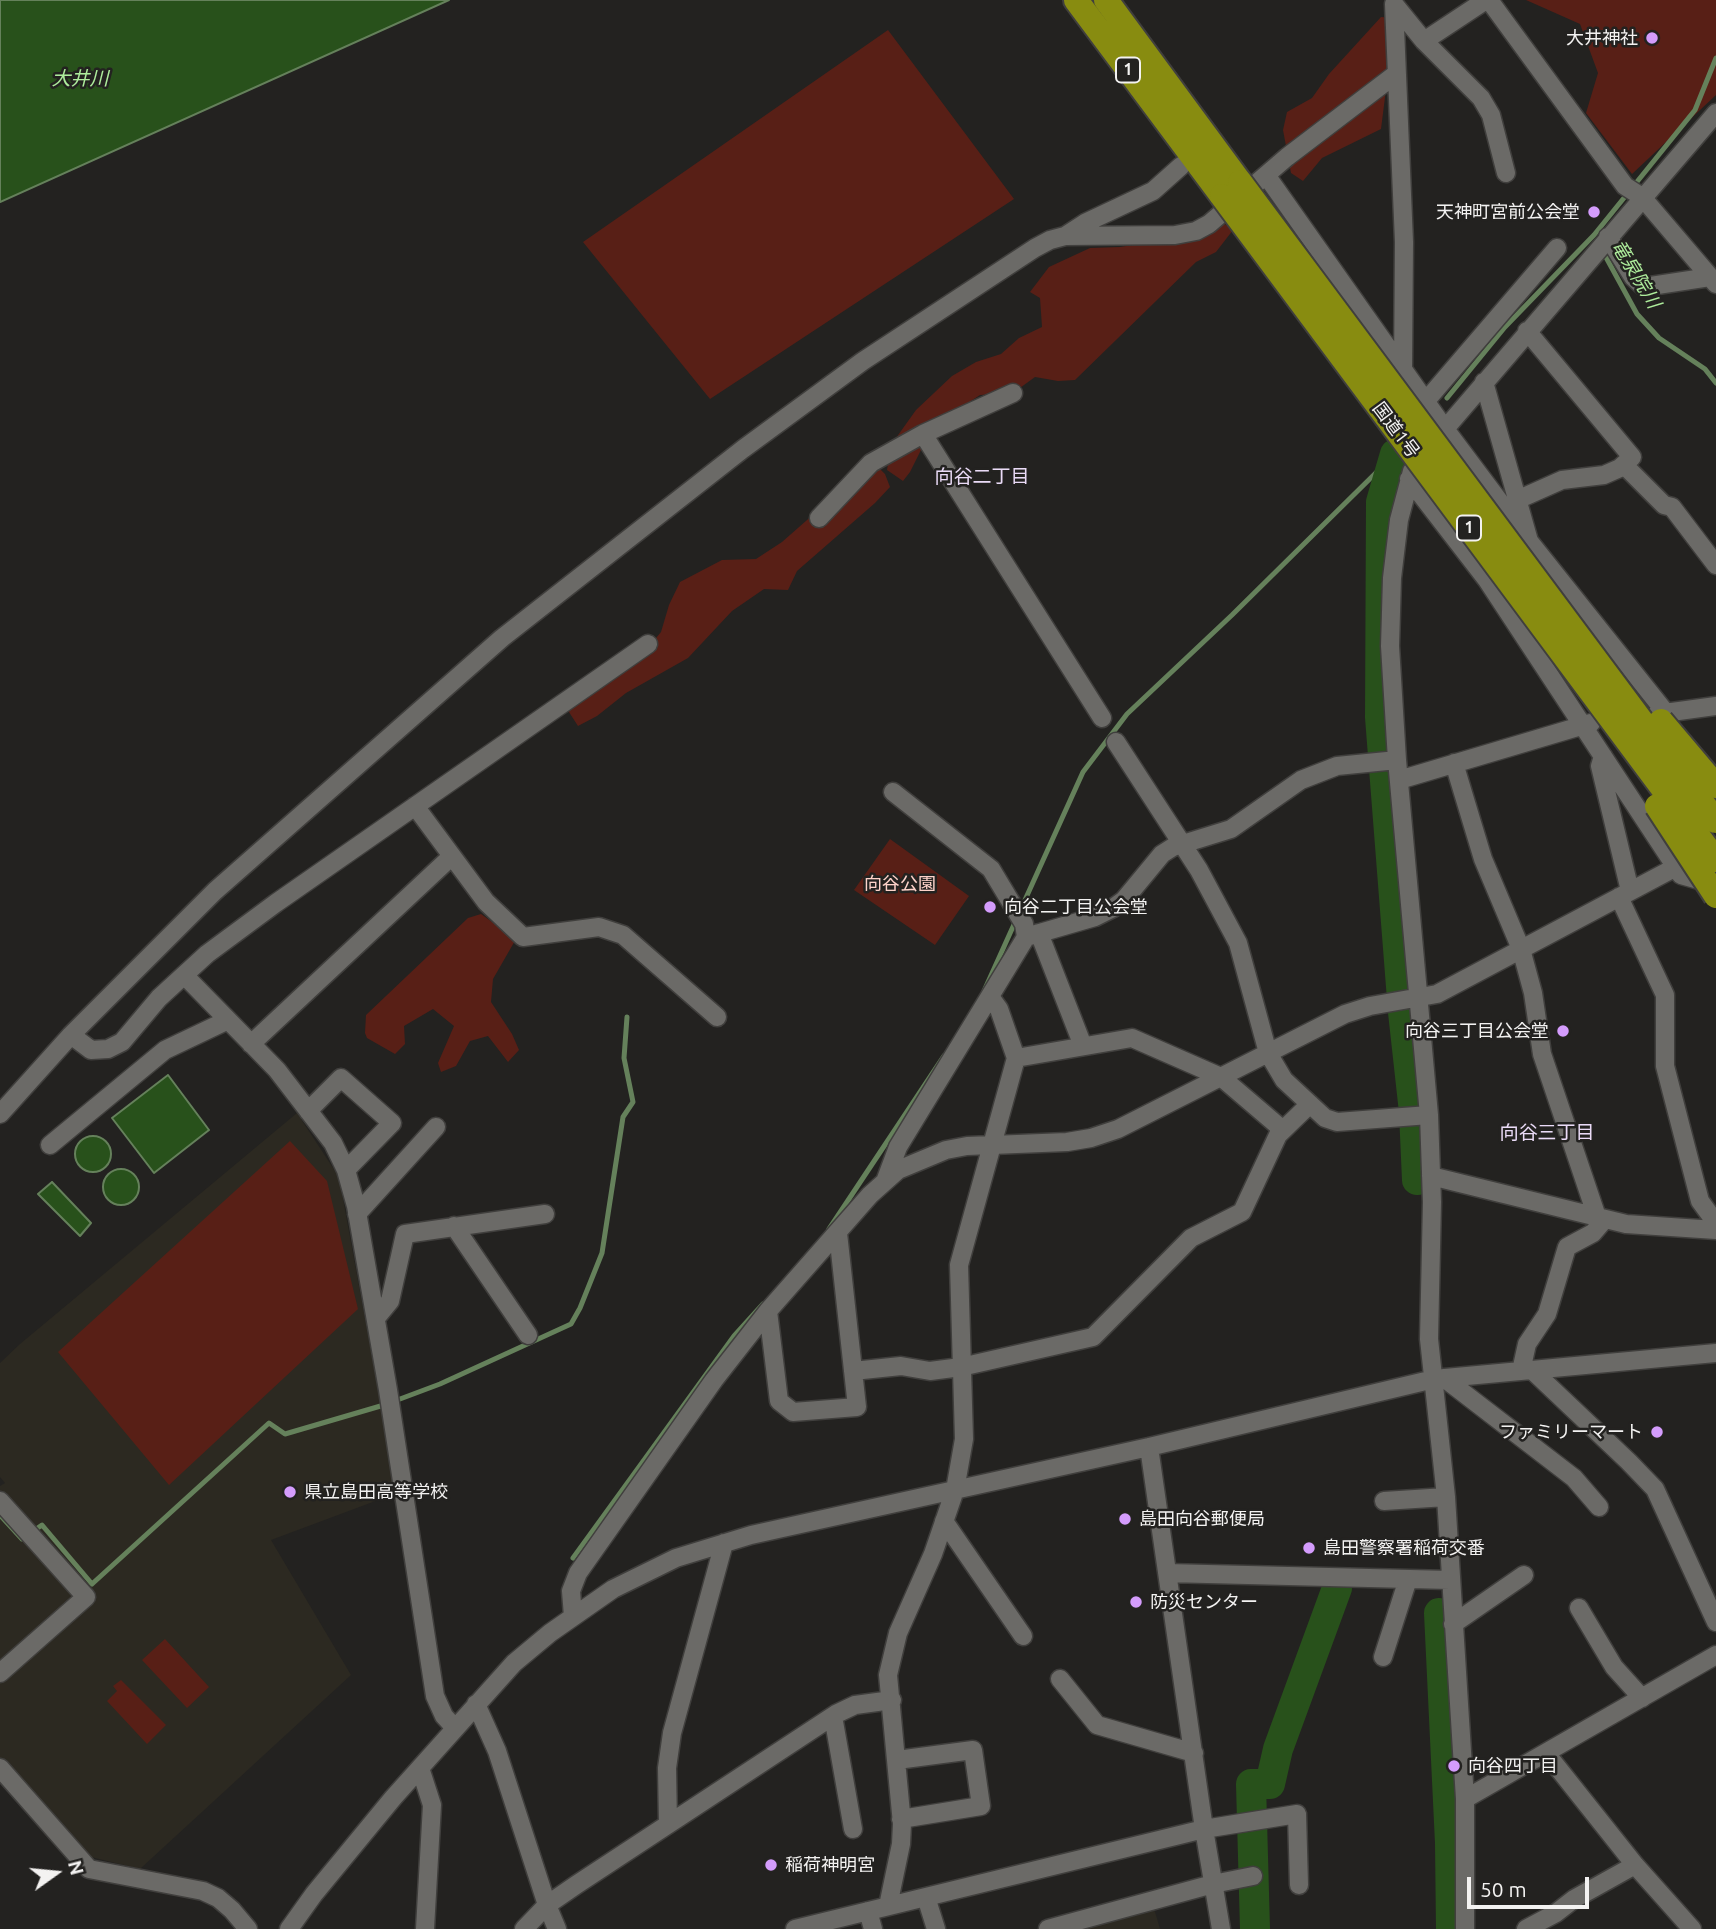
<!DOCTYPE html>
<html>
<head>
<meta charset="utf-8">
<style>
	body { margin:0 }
	#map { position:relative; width:1716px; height:1929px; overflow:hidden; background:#232220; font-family:Ubuntu,sans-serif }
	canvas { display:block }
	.north { position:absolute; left:21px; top:1838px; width:70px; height:70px; -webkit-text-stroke:5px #232220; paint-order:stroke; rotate:75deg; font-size:19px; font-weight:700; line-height:28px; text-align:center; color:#f3f2f1 }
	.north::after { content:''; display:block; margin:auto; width:24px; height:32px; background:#f3f2f1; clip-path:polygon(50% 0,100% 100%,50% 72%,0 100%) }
	.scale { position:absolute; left:1467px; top:1877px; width:122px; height:32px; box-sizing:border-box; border:4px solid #f3f2f1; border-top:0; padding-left:9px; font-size:21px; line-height:24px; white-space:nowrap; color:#f3f2f1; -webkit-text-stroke:5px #232220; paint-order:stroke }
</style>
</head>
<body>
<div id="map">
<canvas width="1716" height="1929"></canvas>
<div class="north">N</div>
<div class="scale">50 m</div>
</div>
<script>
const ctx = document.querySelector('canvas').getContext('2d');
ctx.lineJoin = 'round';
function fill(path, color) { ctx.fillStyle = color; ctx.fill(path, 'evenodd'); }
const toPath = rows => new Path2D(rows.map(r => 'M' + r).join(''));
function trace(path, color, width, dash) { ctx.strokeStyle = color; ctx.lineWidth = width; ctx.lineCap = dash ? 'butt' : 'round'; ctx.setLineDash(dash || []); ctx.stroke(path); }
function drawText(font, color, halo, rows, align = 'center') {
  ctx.font = font + ' Ubuntu,"Noto Sans JP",sans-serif'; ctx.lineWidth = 5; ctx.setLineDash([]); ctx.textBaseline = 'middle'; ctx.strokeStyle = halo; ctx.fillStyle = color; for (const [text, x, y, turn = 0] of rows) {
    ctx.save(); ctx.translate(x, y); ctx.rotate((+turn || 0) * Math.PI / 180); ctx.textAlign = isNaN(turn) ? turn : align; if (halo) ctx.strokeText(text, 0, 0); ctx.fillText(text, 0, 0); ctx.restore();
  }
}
fill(toPath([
	[297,1113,339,1177,397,1493,271,1540,351,1675,140,1869,91,1857,0,1759,0,1486,5,1483,0,1477,0,1363,20,1344],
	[1153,1905,1160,1929,1062,1929]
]), '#2c2921');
fill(toPath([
	[1526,0,1716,0,1716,95,1632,174,1586,113,1598,73,1580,24],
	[1381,17,1395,18,1381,129,1322,158,1303,181,1291,173,1283,130,1287,112,1312,98,1329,74],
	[888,30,1014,199,710,399,583,242],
	[1219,220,1233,230,1216,252,1196,262,1075,380,1058,381,1035,377,1013,393,980,395,933,426,910,472,903,481,887,470,891,445,916,410,952,376,976,362,1001,354,1019,338,1042,327,1040,298,1030,292,1049,267,1090,248,1120,247,1195,235],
	[873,462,885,474,890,487,875,503,797,571,788,590,764,589,732,611,688,658,626,693,597,716,578,726,567,709,647,649,661,632,669,605,680,582,722,560,756,559,782,542],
	[890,839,969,896,935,945,854,890],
	[481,914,516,939,493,979,491,1002,512,1034,519,1050,508,1062,488,1036,470,1041,456,1066,441,1072,438,1063,454,1026,433,1009,404,1026,405,1044,395,1054,367,1038,365,1033,366,1015,468,918],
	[290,1141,327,1181,358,1309,169,1485,58,1352],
	[165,1639,209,1687,187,1708,142,1660],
	[121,1680,166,1725,147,1744,107,1701,117,1691,113,1686]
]), '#581f16');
const water = toPath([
	[0,0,449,0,0,202,0,0],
	[168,1075,209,1130,154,1173,112,1118,168,1075],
	'75 1154a18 18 0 1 1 36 0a18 18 0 1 1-36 0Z',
	'103 1187a18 18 0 1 1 36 0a18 18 0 1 1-36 0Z',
	[52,1182,91,1223,80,1236,38,1194,52,1182]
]);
fill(water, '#28511b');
trace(water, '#65815b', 2);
trace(toPath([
	[1602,250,1637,314,1659,338,1705,369,1716,383],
	[1447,398,1505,327,1594,235,1695,110,1716,58],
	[1020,911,1083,772,1127,714,1232,615,1395,454],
	[984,991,1016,920],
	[829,1229,944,1056],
	[0,1515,22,1539,42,1525,92,1584,269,1423,285,1434,384,1405,440,1384,571,1324,580,1308,602,1253,623,1117,633,1102,624,1058,627,1017],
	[573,1558,734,1336,763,1304]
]), '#65815b', 5);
trace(toPath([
	[1395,454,1381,502,1380,717,1403,1012,1414,1112,1417,1180],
	[1439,1613,1450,1843,1451,1929],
	[1255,1929,1251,1784,1270,1784,1278,1749,1337,1588]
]), '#28511b', 30);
const minor = toPath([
	[1489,0,1625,186,1642,197,1716,284],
	[1424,41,1486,0],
	[1266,175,1445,429,1529,541],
	[1065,236,1085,223,1153,191,1181,166],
	[1608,237,1633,277,1644,287,1710,277],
	[1403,370,1404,242,1394,4,1424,41,1481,98,1491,115,1506,173],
	[1484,382,1529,541,1666,713],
	[1425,402,1557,248],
	[923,434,1102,718],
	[1624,465,1664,505,1672,507,1716,565],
	[1409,479,1487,580,1681,875,1713,884],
	[1517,500,1562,480,1604,475,1620,468,1632,457,1527,331],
	[819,518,871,463,923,434,1013,393],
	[1657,714,1716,706],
	[1116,742,1199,870,1238,943,1268,1053,1284,1080,1325,1118,1337,1122,1429,1115],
	[1603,756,1600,766,1630,891],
	[1454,763,1483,859,1521,949,1533,993,1542,1054,1597,1217],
	[1399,780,1591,723],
	[893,792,991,869,1024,924,1026,937],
	[415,806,486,902,523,937,599,927,623,935,717,1017],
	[1619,897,1665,995,1665,1066,1700,1201,1716,1223],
	[1039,933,1083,1046],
	[184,975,277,1070,333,1143,346,1170,356,1206,388,1390,435,1696,444,1716,455,1728],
	[71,1035,91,1050,108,1049,122,1042,159,998,207,954,276,903,648,644],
	[251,1044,452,856],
	[1016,1058,1132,1038,1221,1077,1283,1130],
	[308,1111,341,1078,392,1123,346,1170],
	[0,1114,71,1035,215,891,502,638,743,449,863,361,1035,248,1050,240,1065,236,1175,235,1196,231,1209,224,1287,157,1396,74],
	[50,1145,165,1050,228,1020],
	[1431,1176,1626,1224,1716,1230],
	[886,1179,898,1147,1026,937,1095,917,1113,908,1124,900,1162,854,1173,847,1231,829,1301,780,1337,766,1397,760],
	[357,1214,436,1127],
	[454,1226,528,1335],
	[768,1311,779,1401,793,1412,857,1407,838,1233],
	[376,1318,390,1301,405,1234,545,1214],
	[1532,1370,1629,1462,1655,1489,1716,1622],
	[853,1371,901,1366,930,1371,961,1367,1093,1337,1191,1238,1242,1212,1278,1135,1310,1104],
	[1521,1371,1527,1344,1547,1314,1567,1247,1593,1233,1605,1219],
	[1444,1378,1574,1478,1599,1507],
	[1149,1447,1204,1829,1221,1929],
	[0,1501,86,1597,0,1673],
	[1384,1501,1446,1497],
	[944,1521,1023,1636],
	[1167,1573,1450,1580],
	[1579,1608,1614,1667,1642,1698],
	[573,1616,571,1591,578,1573,714,1380,768,1311,870,1195,898,1170,946,1150,967,1146,1067,1142,1091,1138,1118,1129,1345,1014,1370,1006,1437,994,1676,867],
	[1453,1624,1524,1575],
	[1383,1657,1408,1579],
	[1060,1679,1097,1725,1194,1753],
	[476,1704,497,1751,547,1905,557,1929],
	[833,1716,853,1829],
	[1546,1753,1635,1865,1692,1929],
	[897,1760,973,1750,981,1806,901,1819],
	[0,1768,89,1869,203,1891,218,1898,232,1910,248,1929],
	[420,1768,432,1805,425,1929],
	[1465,1799,1716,1655],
	[668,1824,667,1768,672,1733,724,1543],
	[926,1897,936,1929],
	[888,1906,901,1844,902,1824,888,1675,898,1633,933,1554,955,1490,964,1439,959,1265,1016,1058,999,1009,991,998],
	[868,1911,873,1929],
	[289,1929,314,1894,393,1798,514,1663,550,1633,613,1589,676,1558,751,1535,1149,1447,1434,1379,1716,1353],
	[524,1929,547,1905,576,1885,836,1714,855,1705,892,1700],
	[795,1929,1204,1829,1297,1814,1299,1885],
	[1048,1929,1213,1884,1253,1876],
	[1465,1929,1465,1799,1446,1497,1429,1339,1432,1202,1429,1115,1397,760,1390,646,1392,578,1399,520,1412,471,1445,429,1716,113],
	[1526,1929,1556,1913,1574,1899,1635,1865]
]);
const highway = toPath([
	[1076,0,1222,196],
	[1106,0,1240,182]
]);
trace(minor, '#403f3d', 21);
trace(highway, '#403f3d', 28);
trace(minor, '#6b6a67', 18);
trace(highway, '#888c10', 24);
const highwayBridge = toPath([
	[1240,182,1716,821],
	[1222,196,1716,860],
	[1661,721,1716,786],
	[1657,806,1716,896]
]);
trace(highwayBridge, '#403f3d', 28, []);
trace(highwayBridge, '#888c10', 24);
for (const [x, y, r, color] of [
	[1652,38,7,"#d49cfc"],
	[1594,212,7,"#d49cfc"],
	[990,907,7,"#d49cfc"],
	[1563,1031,7,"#d49cfc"],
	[1657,1432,7,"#d49cfc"],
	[290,1492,7,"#d49cfc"],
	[1125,1519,7,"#d49cfc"],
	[1309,1548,7,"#d49cfc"],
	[1136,1602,7,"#d49cfc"],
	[1454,1766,7,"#d49cfc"],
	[771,1865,7,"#d49cfc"]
]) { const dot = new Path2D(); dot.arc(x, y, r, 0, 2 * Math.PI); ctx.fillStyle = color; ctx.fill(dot); trace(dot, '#232220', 2.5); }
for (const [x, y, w] of [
	[1128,70,24],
	[1469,528,24]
]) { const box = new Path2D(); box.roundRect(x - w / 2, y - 12.5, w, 25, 5); ctx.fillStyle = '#232220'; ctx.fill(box); trace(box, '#f3f2f1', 2); }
drawText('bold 16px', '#f3f2f1', null, [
	["1",1128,70],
	["1",1469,528]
]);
drawText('18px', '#f3f2f1', '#232220', [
	["大井神社",1638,38,"right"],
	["天神町宮前公会堂",1580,212,"right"],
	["向谷二丁目公会堂",1004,907],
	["向谷三丁目公会堂",1549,1031,"right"],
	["ファミリーマート",1643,1432,"right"],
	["県立島田高等学校",304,1492],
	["島田向谷郵便局",1139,1519],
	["島田警察署稲荷交番",1323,1548],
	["防災センター",1150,1602],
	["向谷四丁目",1468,1766],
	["稲荷神明宮",785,1865]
], 'left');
drawText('18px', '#f3f2f1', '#232220', [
	["国道1号",1396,430,53]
]);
drawText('18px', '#fed3ca', '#232220', [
	["向谷公園",900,884]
]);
drawText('italic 19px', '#aeed9c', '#232220', [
	["大井川",80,79],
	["竜泉院川",1636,274,59]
]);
drawText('19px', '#eadbf7', '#232220', [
	["向谷二丁目",982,477],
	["向谷三丁目",1547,1133]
]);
</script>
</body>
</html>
